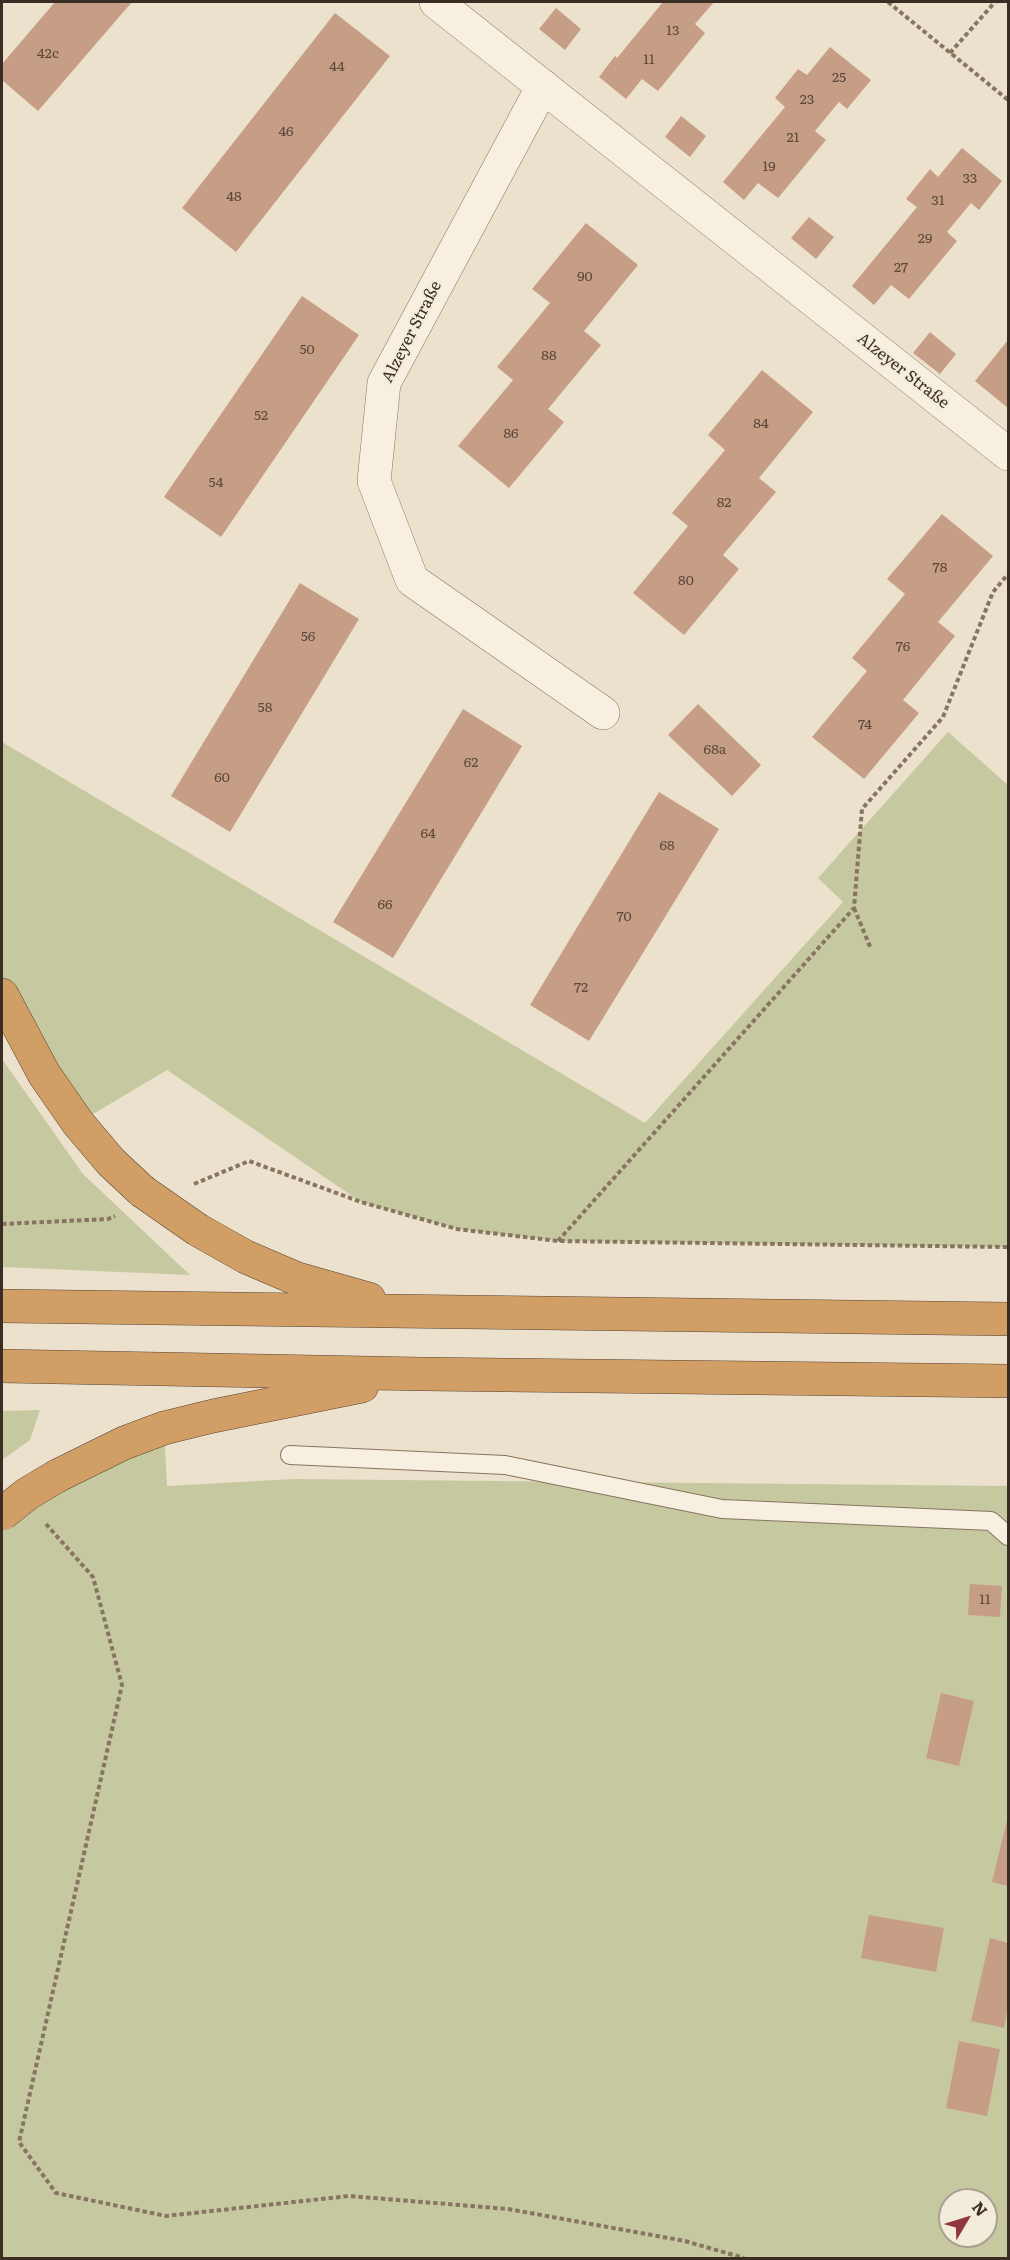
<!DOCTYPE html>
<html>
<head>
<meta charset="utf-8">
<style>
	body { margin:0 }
	#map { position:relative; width:1010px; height:2260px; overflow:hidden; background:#ece1cc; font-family:Literata,serif }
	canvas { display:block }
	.frame { position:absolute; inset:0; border:3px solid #3a2d23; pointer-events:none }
	.north { position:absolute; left:938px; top:2188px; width:60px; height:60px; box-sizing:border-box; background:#f4ecdb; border:2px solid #aaa091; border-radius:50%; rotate:52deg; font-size:16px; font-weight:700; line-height:24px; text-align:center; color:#3a2d23 }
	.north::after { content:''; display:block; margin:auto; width:21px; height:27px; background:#91363a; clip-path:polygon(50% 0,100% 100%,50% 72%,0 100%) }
</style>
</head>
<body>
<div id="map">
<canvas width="1010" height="2260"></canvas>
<div class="frame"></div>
<div class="north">N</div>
</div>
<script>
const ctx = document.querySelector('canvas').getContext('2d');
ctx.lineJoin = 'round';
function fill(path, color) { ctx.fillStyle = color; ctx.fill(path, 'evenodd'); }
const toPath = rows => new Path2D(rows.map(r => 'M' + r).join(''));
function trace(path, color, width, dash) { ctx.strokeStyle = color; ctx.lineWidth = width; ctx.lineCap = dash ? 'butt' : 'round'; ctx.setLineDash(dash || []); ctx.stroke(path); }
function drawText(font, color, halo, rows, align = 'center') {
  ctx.font = font + ' Literata,serif'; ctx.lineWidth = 5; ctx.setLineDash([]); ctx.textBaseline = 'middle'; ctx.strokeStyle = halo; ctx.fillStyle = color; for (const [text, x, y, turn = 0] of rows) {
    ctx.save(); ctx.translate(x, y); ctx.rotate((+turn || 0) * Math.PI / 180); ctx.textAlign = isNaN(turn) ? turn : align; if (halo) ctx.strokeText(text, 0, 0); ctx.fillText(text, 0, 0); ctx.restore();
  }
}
fill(toPath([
	[948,732,1008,785,1008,1247,558,1241,457,1229,361,1202,167,1070,78,1123,2,995,2,742,645,1123,843,902,818,878],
	[2,1059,83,1174,190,1275,2,1267],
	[40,1410,30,1440,2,1460,2,1411],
	[164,1428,167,1486,293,1479,1008,1486,1008,2258,2,2258,2,1514],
	[950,2200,986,2200,986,2236,950,2236]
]), '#c6c9a0');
fill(toPath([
	[55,2,132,2,38,111,2,80,2,64],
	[663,2,714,2,695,24,705,33,658,91,642,79,626,99,599,77,615,56,617,58],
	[556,8,581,29,565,50,539,29],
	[335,13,390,56,236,252,182,208],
	[830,47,871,80,847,109,839,102,815,131,826,140,778,198,758,183,744,200,723,182,785,107,775,98,798,69,807,75],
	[681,116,706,136,690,157,665,137],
	[962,148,1002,181,979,210,971,203,947,232,957,241,909,299,891,285,874,305,852,286,917,207,906,199,930,169,938,177],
	[809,217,834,237,816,259,791,238],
	[586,223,638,265,584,331,601,345,548,409,564,422,509,488,458,446,513,380,497,367,550,303,532,289],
	[302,296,359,335,221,537,164,497],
	[930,332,956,354,940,374,913,353],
	[1008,340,1008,408,975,381],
	[762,370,813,412,759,478,776,492,723,555,739,569,684,635,633,593,688,526,672,513,725,450,708,435],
	[942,514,993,556,938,622,955,636,903,700,919,713,864,779,812,737,867,671,852,658,905,594,887,579],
	[300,583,359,619,230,832,171,796],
	[698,704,761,765,732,796,668,735],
	[463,709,522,746,393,958,333,922],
	[659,792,719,829,589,1041,530,1005],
	[970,1584,1002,1586,1000,1617,968,1615],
	[941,1693,974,1701,959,1766,926,1758],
	[1008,1816,1008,1886,992,1882],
	[869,1915,944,1928,936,1972,861,1958],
	[990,1938,1008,1943,1008,2006,1004,2028,971,2021],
	[959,2041,1000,2049,987,2116,946,2108]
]), '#c69e85');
const lane = toPath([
	[290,1455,505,1465,722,1509,991,1521,1008,1536]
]);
const street = toPath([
	[436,2,1008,454],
	[543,86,384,383,374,481,412,580,603,713]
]);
const highway = toPath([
	[2,995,44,1074,78,1123,111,1162,142,1191],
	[198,1230,246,1257,295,1278,369,1299],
	[2,1306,1008,1319],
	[2,1366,423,1374,1008,1381],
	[57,1476,124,1443,164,1428,213,1416,362,1386]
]);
trace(lane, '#877461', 20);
trace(street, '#877461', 34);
trace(highway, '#564334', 34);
trace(toPath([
	[888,2,1008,100],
	[950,53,995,2],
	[854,908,871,949],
	[194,1184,249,1161,361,1202,457,1229,558,1241,1008,1247],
	[2,1224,108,1219,115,1216],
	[558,1241,854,908,862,809,943,717,993,592,1008,574],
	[46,1524,93,1577,122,1685,19,2142,56,2193,166,2216,349,2196,508,2209,685,2241,744,2258]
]), '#877461', 4, [4.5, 3]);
trace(lane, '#f7efdf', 18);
trace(street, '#f7efdf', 33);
trace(highway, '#d19e66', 33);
const highwayBridge = toPath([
	[142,1191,198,1230],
	[2,1514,27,1494,57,1476]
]);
trace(highwayBridge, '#564334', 34, []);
trace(highwayBridge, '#d19e66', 33);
drawText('14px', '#5d493c', null, [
	["13",673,31],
	["42c",48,54],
	["11",649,60],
	["44",337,67],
	["25",839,78],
	["23",807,100],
	["46",286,132],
	["21",793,138],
	["19",769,167],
	["33",970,179],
	["48",234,197],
	["31",938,201],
	["29",925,239],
	["27",901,268],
	["90",585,277],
	["50",307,350],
	["88",549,356],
	["52",261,416],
	["84",761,424],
	["86",511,434],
	["54",216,483],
	["82",724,503],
	["78",940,568],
	["80",686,581],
	["56",308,637],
	["76",903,647],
	["58",265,708],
	["74",865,725],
	["68a",715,750],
	["62",471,763],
	["60",222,778],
	["64",428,834],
	["68",667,846],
	["66",385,905],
	["70",624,917],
	["72",581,988],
	["11",985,1600]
]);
drawText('16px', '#3a2d23', '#f4ecdb', [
	["Alzeyer Straße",412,332,-63],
	["Alzeyer Straße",903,371,38]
]);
</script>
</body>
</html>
